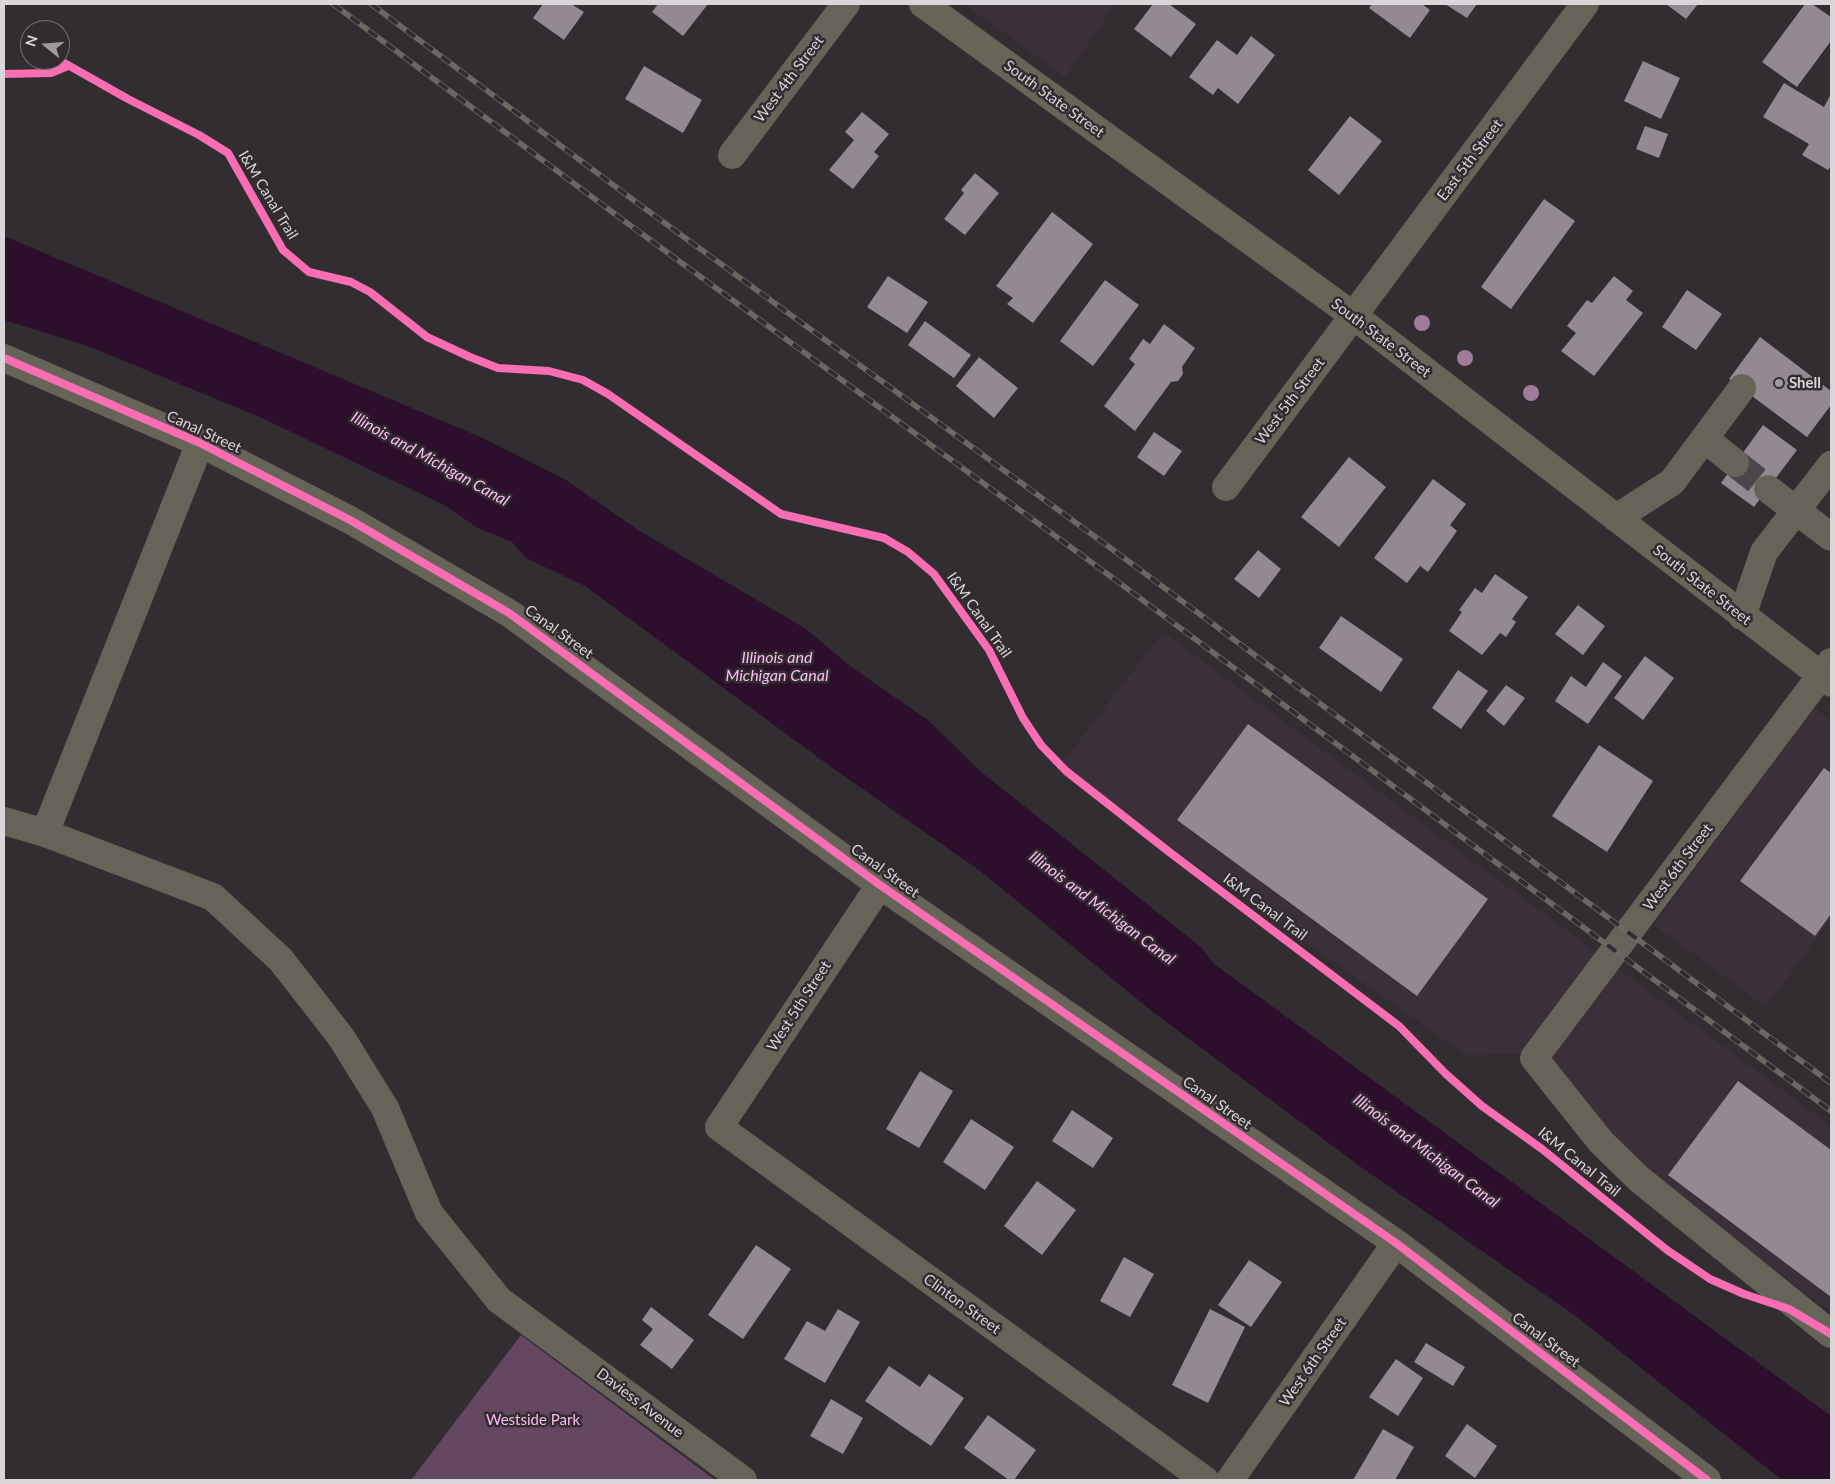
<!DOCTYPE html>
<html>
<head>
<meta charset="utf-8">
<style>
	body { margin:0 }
	#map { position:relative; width:1835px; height:1484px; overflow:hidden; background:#312d30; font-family:Lato,sans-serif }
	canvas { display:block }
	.frame { position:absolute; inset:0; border:5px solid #d9d5d8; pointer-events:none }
	.north { position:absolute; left:20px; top:20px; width:50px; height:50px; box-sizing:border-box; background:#322c31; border:1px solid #757074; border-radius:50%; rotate:287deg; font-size:14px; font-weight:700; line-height:20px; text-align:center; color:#d9d5d8 }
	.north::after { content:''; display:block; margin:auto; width:18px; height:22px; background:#9e9a9d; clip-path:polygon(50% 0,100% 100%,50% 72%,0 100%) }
</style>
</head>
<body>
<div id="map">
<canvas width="1835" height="1484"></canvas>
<div class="frame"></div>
<div class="north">N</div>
</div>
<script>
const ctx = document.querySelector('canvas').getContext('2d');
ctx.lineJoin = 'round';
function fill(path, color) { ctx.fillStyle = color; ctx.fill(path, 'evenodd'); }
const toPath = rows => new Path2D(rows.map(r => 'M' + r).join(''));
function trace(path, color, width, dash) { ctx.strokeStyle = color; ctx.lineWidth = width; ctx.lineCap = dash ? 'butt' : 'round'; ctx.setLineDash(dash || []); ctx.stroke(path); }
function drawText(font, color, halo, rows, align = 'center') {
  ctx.font = font + ' Lato,sans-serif'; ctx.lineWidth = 5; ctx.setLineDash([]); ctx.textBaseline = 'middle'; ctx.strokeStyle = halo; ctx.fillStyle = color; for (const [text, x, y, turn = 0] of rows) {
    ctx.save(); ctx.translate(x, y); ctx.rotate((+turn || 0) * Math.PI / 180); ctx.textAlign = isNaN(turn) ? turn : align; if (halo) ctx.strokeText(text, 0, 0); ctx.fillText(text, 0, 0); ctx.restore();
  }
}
fill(toPath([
	[964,4,1116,4,1065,77],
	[1163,632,1831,1126,1831,1312,1649,1176,1570,1092,1550,1053,1466,1055,1058,768],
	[1814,708,1831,721,1831,918,1766,1007,1654,925]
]), '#3b303a');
fill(toPath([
	[521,1335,715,1480,411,1480]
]), '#644760');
fill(toPath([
	[4,236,485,439,566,480,638,530,806,629,850,666,929,721,980,771,1202,948,1213,963,1831,1416,1831,1480,1782,1480,1577,1317,1361,1167,1153,1012,979,870,834,769,585,586,526,558,512,542,478,528,444,505,262,418,88,346,4,320]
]), '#2c0f2b');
fill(toPath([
	[543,4,571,4,584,12,564,40,533,18],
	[658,4,708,4,683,36,652,12],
	[1153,4,1169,4,1196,24,1171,57,1134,29],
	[1372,4,1422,4,1430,10,1410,38,1369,8],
	[1445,4,1477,4,1467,18],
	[1666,4,1698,4,1686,19],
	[1805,4,1812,4,1831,17,1831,41,1797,87,1762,62],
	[1251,36,1275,55,1238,104,1218,88,1213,95,1189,77,1217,40,1237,55],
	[1643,61,1680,78,1661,119,1624,101],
	[644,66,702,100,683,133,625,99],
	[1784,83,1824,107,1831,94,1831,166,1828,170,1802,155,1809,144,1763,117],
	[862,112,889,134,874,152,879,156,853,189,829,170,854,140,845,132],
	[1350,116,1382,141,1339,195,1308,170],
	[1645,126,1668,134,1659,158,1636,149],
	[975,173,999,193,965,235,944,219,964,193,961,190],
	[1544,199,1575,221,1511,309,1481,287],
	[1052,212,1093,244,1033,323,1007,304,1013,298,996,286],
	[888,276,928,302,907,333,867,307],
	[1614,276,1633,291,1626,300,1643,313,1594,376,1561,351,1576,333,1567,326,1587,300,1592,303],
	[1105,280,1139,305,1093,366,1060,341],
	[1687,290,1722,314,1696,350,1662,327],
	[925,321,971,355,954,378,908,345],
	[1164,324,1195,348,1182,367,1183,374,1178,381,1171,382,1135,431,1104,406,1135,364,1129,359,1143,339,1150,344],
	[1760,337,1831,391,1831,405,1807,437,1729,379],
	[979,357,1018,388,994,418,956,386],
	[1763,425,1797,450,1754,507,1721,483],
	[1154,432,1182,451,1164,476,1137,457],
	[1349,457,1386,487,1339,547,1301,517],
	[1433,479,1466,504,1450,525,1457,531,1428,572,1420,566,1407,583,1374,558],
	[1258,550,1281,569,1259,598,1234,579],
	[1495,574,1528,597,1512,619,1516,622,1506,637,1500,633,1482,655,1449,631,1462,612,1459,610,1475,588,1482,593],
	[1578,605,1605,626,1583,655,1555,634],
	[1341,616,1403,659,1381,692,1319,648],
	[1645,656,1674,678,1643,720,1614,698],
	[1603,662,1622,676,1588,724,1555,701,1571,676,1586,687],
	[1458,670,1488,691,1461,729,1432,708],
	[1506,685,1525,698,1504,726,1486,711],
	[1248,724,1488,899,1417,996,1177,820],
	[1599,745,1653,781,1607,852,1552,816],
	[1824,768,1831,773,1831,914,1815,936,1740,881],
	[920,1071,953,1091,919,1148,886,1129],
	[1738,1081,1831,1150,1831,1297,1668,1175],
	[1072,1110,1113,1138,1093,1168,1052,1141],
	[971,1119,1014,1147,985,1190,943,1162],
	[1037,1181,1076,1210,1042,1255,1004,1226],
	[756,1245,791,1269,743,1339,708,1315],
	[1124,1257,1154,1274,1130,1317,1100,1301],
	[1249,1260,1282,1282,1251,1327,1218,1305],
	[651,1307,694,1340,672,1369,640,1345,653,1329,642,1320],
	[838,1309,860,1322,825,1383,784,1359,807,1321,825,1331],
	[1210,1309,1245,1327,1208,1403,1172,1385],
	[1426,1343,1465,1367,1453,1386,1414,1362],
	[1396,1359,1423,1378,1398,1416,1369,1397],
	[889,1366,920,1387,929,1374,964,1398,931,1446,865,1401],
	[831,1399,863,1418,843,1454,810,1436],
	[988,1415,1036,1450,1014,1480,1009,1480,964,1448],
	[1467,1424,1497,1446,1475,1478,1445,1456],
	[1383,1429,1414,1447,1395,1480,1353,1480]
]), '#938992');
trace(toPath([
	[1735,463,1768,489]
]), '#4a4649', 28, [28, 14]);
trace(toPath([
	[732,155,846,4],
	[4,358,200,443,350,520,509,613,880,885,1396,1243,1707,1480],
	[1705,439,1735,463],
	[1226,487,1585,4],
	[1768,489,1831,537],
	[1616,518,1672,482,1742,388],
	[1742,616,1764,552,1831,465],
	[1831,662,1534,1058,1601,1142,1639,1179,1831,1334],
	[4,821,45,833,213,897,281,960,341,1037,385,1108,429,1213,499,1300,743,1480],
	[45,833,200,443],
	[880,885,719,1127,1205,1480],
	[1230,1480,1396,1243]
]), '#666458', 28);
trace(toPath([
	[923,4,1354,316,1831,683]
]), '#676458', 28);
const rail = toPath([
	[333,4,627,223,1102,570,1831,1111],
	[371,4,640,205,1116,552,1831,1083]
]);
trace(rail, '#696863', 5.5);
trace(rail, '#322c31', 4, [11]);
trace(toPath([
	[59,60,128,99,199,135,228,153,283,250,309,272,351,282,370,292,427,337,470,357,498,368,549,371,583,380,608,394,781,514,884,538,908,552,934,574,989,650,1023,718,1041,745,1066,771,1168,851,1399,1026,1446,1074,1482,1106,1542,1149,1667,1250,1710,1279,1744,1294,1789,1309,1831,1334],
	[4,74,51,73,68,66],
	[4,358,200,443,350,520,509,613,880,885,1396,1243,1707,1480]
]), '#f96db3', 8);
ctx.fillStyle = '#a07c9b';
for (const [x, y] of [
	[1422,323],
	[1465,358],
	[1531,393]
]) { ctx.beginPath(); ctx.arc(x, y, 8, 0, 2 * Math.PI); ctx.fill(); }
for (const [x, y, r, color] of [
	[1779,383,5,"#9e9a9d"]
]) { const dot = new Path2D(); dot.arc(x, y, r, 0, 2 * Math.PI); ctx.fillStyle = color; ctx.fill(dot); trace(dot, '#322c31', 2); }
drawText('15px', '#d9d5d8', '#322c31', [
	["West 4th Street",789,79,-53],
	["South State Street",1054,99,36],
	["East 5th Street",1470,160,-53],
	["I&M Canal Trail",268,195,59],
	["South State Street",1381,338,37],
	["West 5th Street",1290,401,-53],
	["Canal Street",204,432,25],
	["South State Street",1702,585,38],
	["I&M Canal Trail",979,615,55],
	["Canal Street",559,632,36],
	["West 6th Street",1678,867,-53],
	["Canal Street",885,871,36],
	["I&M Canal Trail",1265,907,37],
	["West 5th Street",799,1006,-57],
	["Canal Street",1217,1103,35],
	["I&M Canal Trail",1579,1162,39],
	["Clinton Street",962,1304,36],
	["Canal Street",1546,1340,37],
	["West 6th Street",1313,1362,-55],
	["Daviess Avenue",640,1403,37]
]);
drawText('bold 15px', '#d9d5d8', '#322c31', [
	["Shell",1789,383]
], 'left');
drawText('15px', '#fabcf3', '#322c31', [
	["Westside Park",533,1420]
]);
drawText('italic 16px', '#fdbff5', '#322c31', [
	["Illinois and Michigan Canal",430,459,29],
	["Illinois and",777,658],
	["Michigan Canal",777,676],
	["Illinois and Michigan Canal",1102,908,37],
	["Illinois and Michigan Canal",1426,1151,37]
]);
</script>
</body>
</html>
